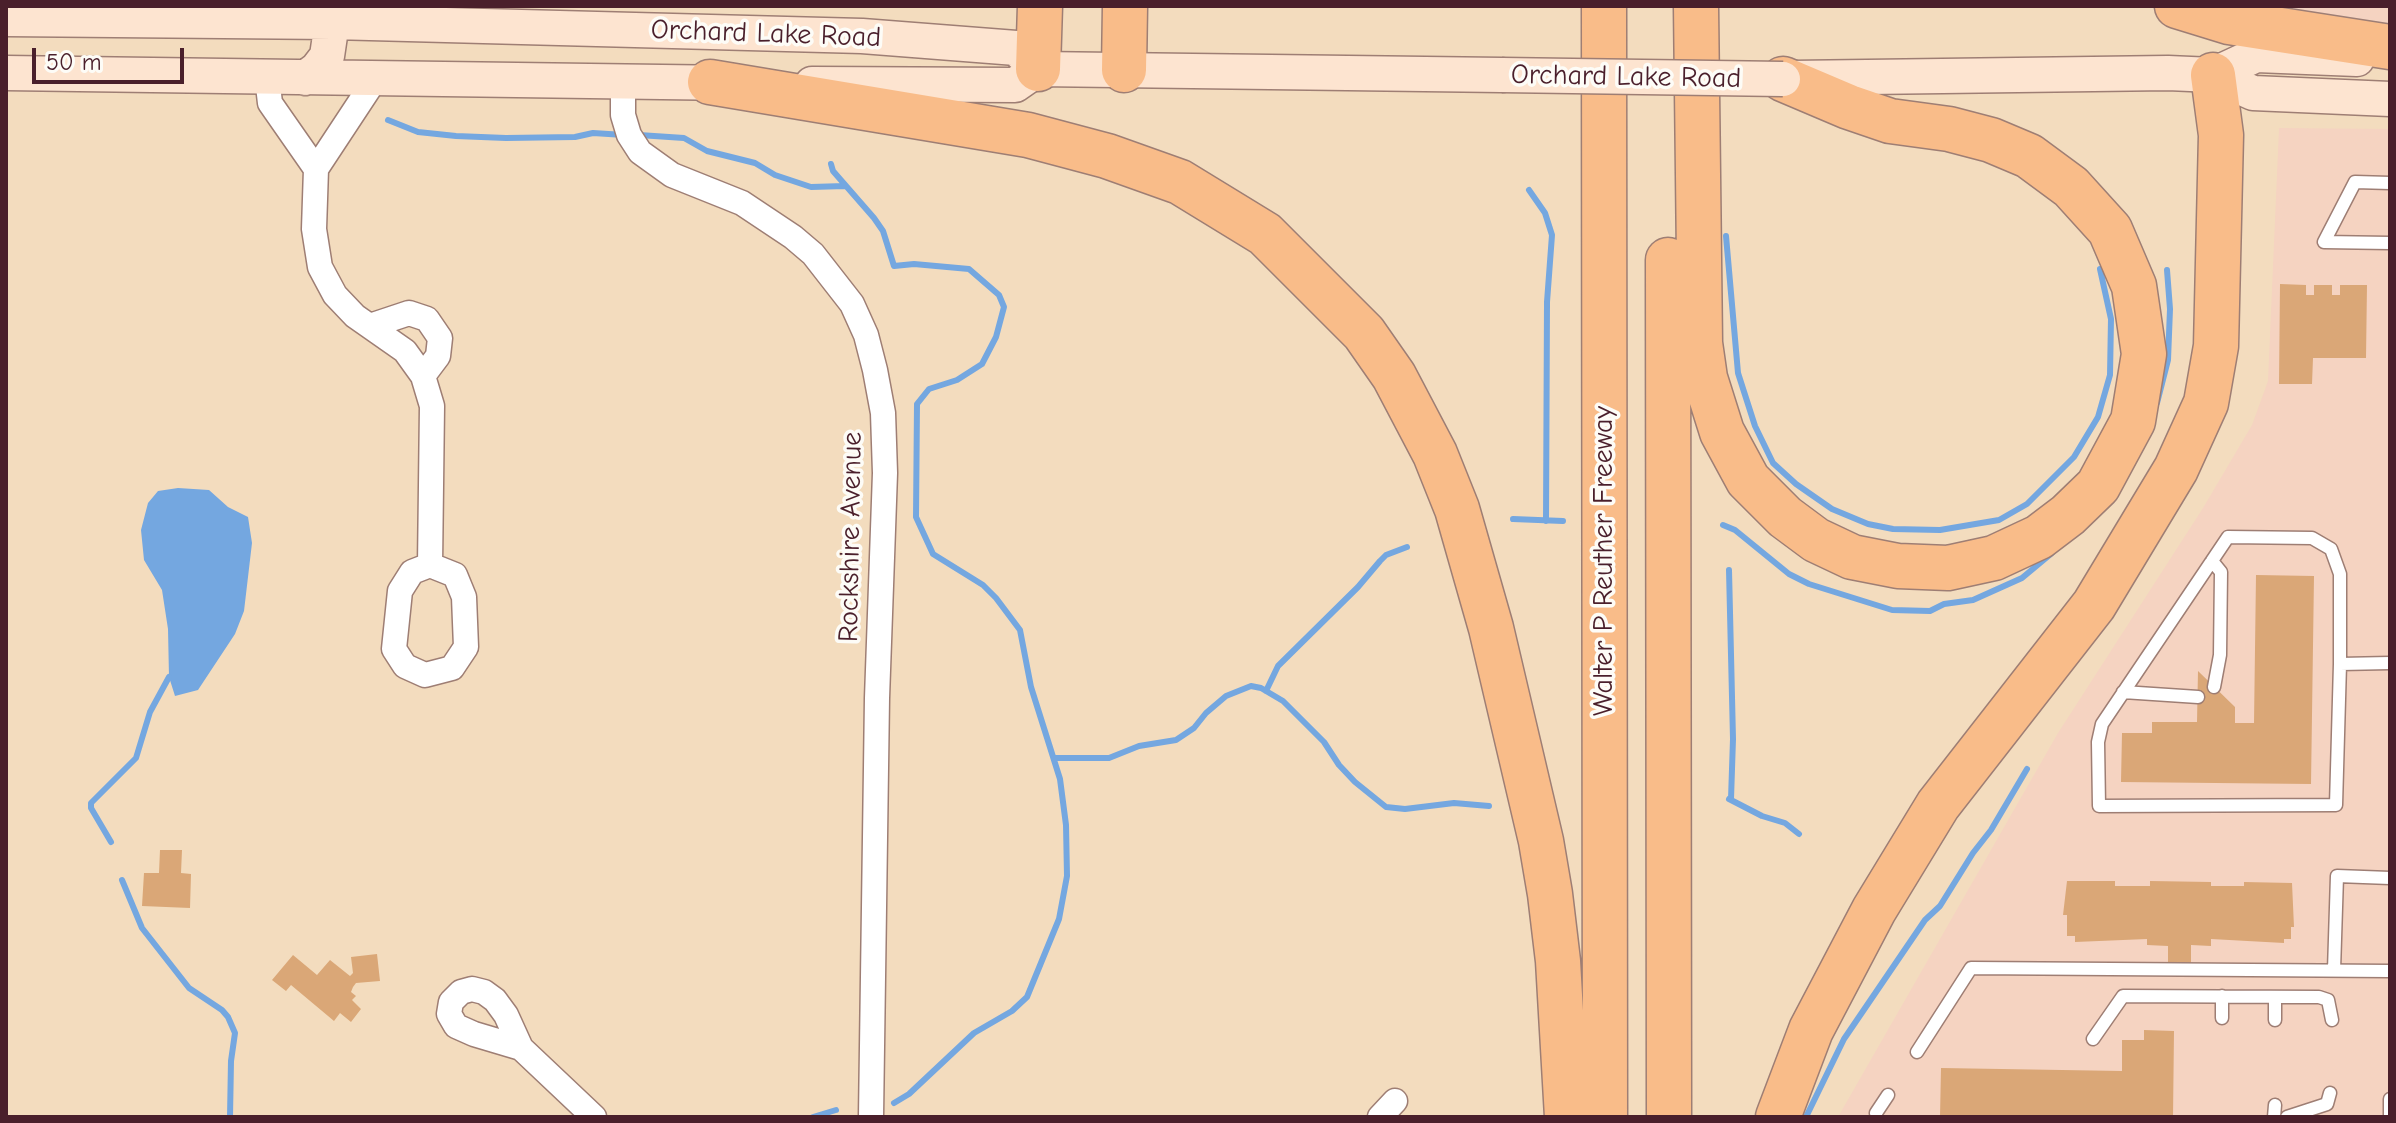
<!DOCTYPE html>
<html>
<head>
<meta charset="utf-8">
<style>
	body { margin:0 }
	#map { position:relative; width:2396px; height:1123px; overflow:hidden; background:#f3dcbe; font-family:"Comic Neue",sans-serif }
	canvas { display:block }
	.frame { position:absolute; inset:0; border:8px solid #4a1f2b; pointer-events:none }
	.scale { position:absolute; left:32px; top:48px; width:152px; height:36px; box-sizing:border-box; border:4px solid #4a1f2b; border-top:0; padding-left:10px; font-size:24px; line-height:28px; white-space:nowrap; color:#4a1f2b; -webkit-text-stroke:6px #fdfcf7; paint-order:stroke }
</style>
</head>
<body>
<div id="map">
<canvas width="2396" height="1123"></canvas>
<div class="frame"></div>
<div class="scale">50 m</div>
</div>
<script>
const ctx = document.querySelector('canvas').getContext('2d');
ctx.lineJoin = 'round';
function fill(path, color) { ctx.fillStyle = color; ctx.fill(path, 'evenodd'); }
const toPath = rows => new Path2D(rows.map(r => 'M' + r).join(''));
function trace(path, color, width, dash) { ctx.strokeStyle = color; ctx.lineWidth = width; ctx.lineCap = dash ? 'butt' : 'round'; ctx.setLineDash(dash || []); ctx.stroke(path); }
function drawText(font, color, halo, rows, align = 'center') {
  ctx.font = font + ' "Comic Neue",sans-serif'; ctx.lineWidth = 7; ctx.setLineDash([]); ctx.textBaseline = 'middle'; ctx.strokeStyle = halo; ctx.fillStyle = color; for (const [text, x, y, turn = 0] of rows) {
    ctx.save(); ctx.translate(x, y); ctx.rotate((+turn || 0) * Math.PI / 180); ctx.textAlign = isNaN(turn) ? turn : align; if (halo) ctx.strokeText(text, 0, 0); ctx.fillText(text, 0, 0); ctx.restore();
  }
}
fill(toPath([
	[2270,6,2390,6,2390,30,2271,23],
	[2279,128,2390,129,2390,1117,1838,1117,2058,733,2203,508,2252,425,2268,381]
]), '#f5d3c1');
fill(toPath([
	[178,488,209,490,228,507,248,517,252,543,244,611,235,634,198,690,175,696,169,677,168,629,162,590,144,560,141,530,148,503,158,491]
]), '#74a7e0');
trace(toPath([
	[388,120,418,132,456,136,506,138,575,137,593,133,624,135],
	[639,135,684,138,707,151,755,163,775,175,811,187,845,186],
	[831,164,833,171,874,218,883,231,894,266,914,264,969,269,999,295,1004,307,996,337,982,364,957,380,929,389,917,404,916,517,933,554,983,585,996,598,1020,630,1031,687,1060,779,1066,825,1067,876,1059,919,1027,997,1012,1011,974,1033,909,1094,894,1103],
	[1529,190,1545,213,1552,235,1547,302,1546,521],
	[1726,236,1738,373,1755,426,1773,463,1796,484,1832,509,1868,524,1893,529,1940,530,1999,520,2027,504,2074,457,2098,417,2110,375,2111,319,2100,269],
	[2157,403,2168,360,2170,309,2167,270],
	[1513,519,1563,521],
	[1723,525,1735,530,1789,574,1809,584,1892,610,1930,611,1944,604,1973,600,2022,578,2052,553],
	[1729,570,1733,739,1731,799],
	[1266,691,1278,666,1358,587,1380,561,1386,555,1407,547],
	[1054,758,1109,758,1139,746,1176,740,1194,728,1206,713,1226,696,1251,686,1261,688,1283,701,1324,742,1339,765,1355,782,1386,807,1405,809,1454,803,1489,806],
	[1729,799,1762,816,1785,823,1799,834],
	[111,842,91,808,91,803,136,758,150,712,169,677],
	[122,880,142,928,189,988,222,1010,228,1017,235,1033,231,1061,230,1117],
	[813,1117,836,1110],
	[1806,1117,1844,1039,1925,920,1940,906,1973,853,1991,830,2027,769]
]), '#74a7e0', 6);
fill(toPath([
	[2280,284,2306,285,2306,295,2314,295,2314,285,2332,285,2332,295,2340,295,2340,285,2367,285,2366,358,2313,358,2312,384,2279,384],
	[2256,575,2314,576,2311,784,2121,782,2122,733,2152,733,2152,722,2197,722,2198,671,2235,707,2235,723,2254,723],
	[160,850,182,850,181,873,191,874,190,908,142,906,144,873,159,873],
	[2067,881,2115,881,2115,886,2150,886,2150,881,2211,882,2211,886,2244,886,2244,882,2292,883,2294,927,2291,927,2291,939,2284,939,2284,943,2211,939,2211,946,2191,945,2191,968,2168,968,2168,946,2147,945,2147,939,2075,942,2075,936,2067,936,2067,915,2063,915],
	[377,954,380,981,356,983,353,987,351,992,356,996,352,1000,361,1009,351,1022,340,1013,334,1021,291,985,286,991,272,980,293,955,317,975,330,960,350,976,353,973,351,957],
	[2144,1030,2174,1031,2173,1117,1940,1117,1941,1068,2122,1071,2122,1040,2144,1040]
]), '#daa777');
const service = toPath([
	[2390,183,2355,182,2324,242,2390,243],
	[2228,537,2312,538,2331,549,2340,574,2340,664,2336,805,2099,806,2098,742,2102,724,2228,537],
	[2212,561,2221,572,2220,655,2214,687],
	[2340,664,2390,663],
	[2123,692,2198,697],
	[2334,970,2337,876,2390,878],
	[2222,996,2222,1018],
	[2275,1020,2275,997],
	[2093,1039,2123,996,2319,997,2328,1000,2332,1020],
	[1917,1052,1971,968,2390,971],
	[1876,1113,1888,1095],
	[2274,1117,2275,1105],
	[2287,1117,2327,1104,2330,1093],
	[2390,1117,2390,1099]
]);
const minor = toPath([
	[267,77,270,103,316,169],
	[376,78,316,169,314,229,320,267,335,295,355,316,405,351,423,376,432,406,430,565,412,572,400,591,394,649,405,666,425,675,452,668,466,647,464,597,455,575,430,565],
	[623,81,623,115,629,135,640,152,672,175,742,203,793,237,813,254,852,304,866,335,875,370,883,413,885,473,877,698,871,1117],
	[370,326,409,313,427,319,440,338,438,356,423,376],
	[521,1048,474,1034,456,1026,449,1014,451,1002,461,992,472,989,484,992,495,1000,506,1015,521,1048,594,1117],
	[1380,1117,1395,1101]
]);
const secondary = toPath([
	[6,19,332,22,862,36,1016,48,1038,69],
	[6,73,735,83],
	[2213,75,2256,55,2357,59],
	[305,78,317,69,327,56,332,22],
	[1792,78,2168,73,2213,75,2253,93,2390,99],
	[812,84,1015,85,1038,69,1502,75]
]);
const motorway = toPath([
	[1604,6,1605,1117],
	[1696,6,1700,343,1705,378,1722,432,1748,480,1785,517,1816,540,1852,557,1898,566,1948,568,1994,558,2039,537,2068,515,2098,486,2133,421,2144,354,2134,286,2110,230,2071,187,2029,156,1991,140,1949,129,1890,121,1849,107,1783,79],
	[2177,6,2229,22,2390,47],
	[1038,69,1040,6],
	[1124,70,1125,6],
	[710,82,1028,135,1107,156,1180,182,1265,234,1364,333,1394,376,1435,454,1457,509,1491,628,1541,841,1550,894,1558,961,1567,1117],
	[1668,260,1669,1117],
	[1778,1117,1811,1030,1874,910,1938,805,2094,605,2176,469,2206,403,2216,346,2221,135,2213,75]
]);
trace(service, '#9e7e74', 15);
trace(minor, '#9e7e74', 27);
trace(secondary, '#9e7e74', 37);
trace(motorway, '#9e7e74', 47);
trace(service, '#fff', 12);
trace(minor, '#fff', 24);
trace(secondary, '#fde4d0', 34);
trace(motorway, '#f9bc89', 44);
const secondaryBridge = toPath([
	[1502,75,1783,79]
]);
trace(secondaryBridge, '#9e7e74', 37, []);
trace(secondaryBridge, '#fde4d0', 34);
drawText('28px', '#4a1f2b', '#fdfcf7', [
	["Orchard Lake Road",766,34,2],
	["Orchard Lake Road",1626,77,1],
	["Rockshire Avenue",851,537,-89],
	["Walter P Reuther Freeway",1604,561,-90]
]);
</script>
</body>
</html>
